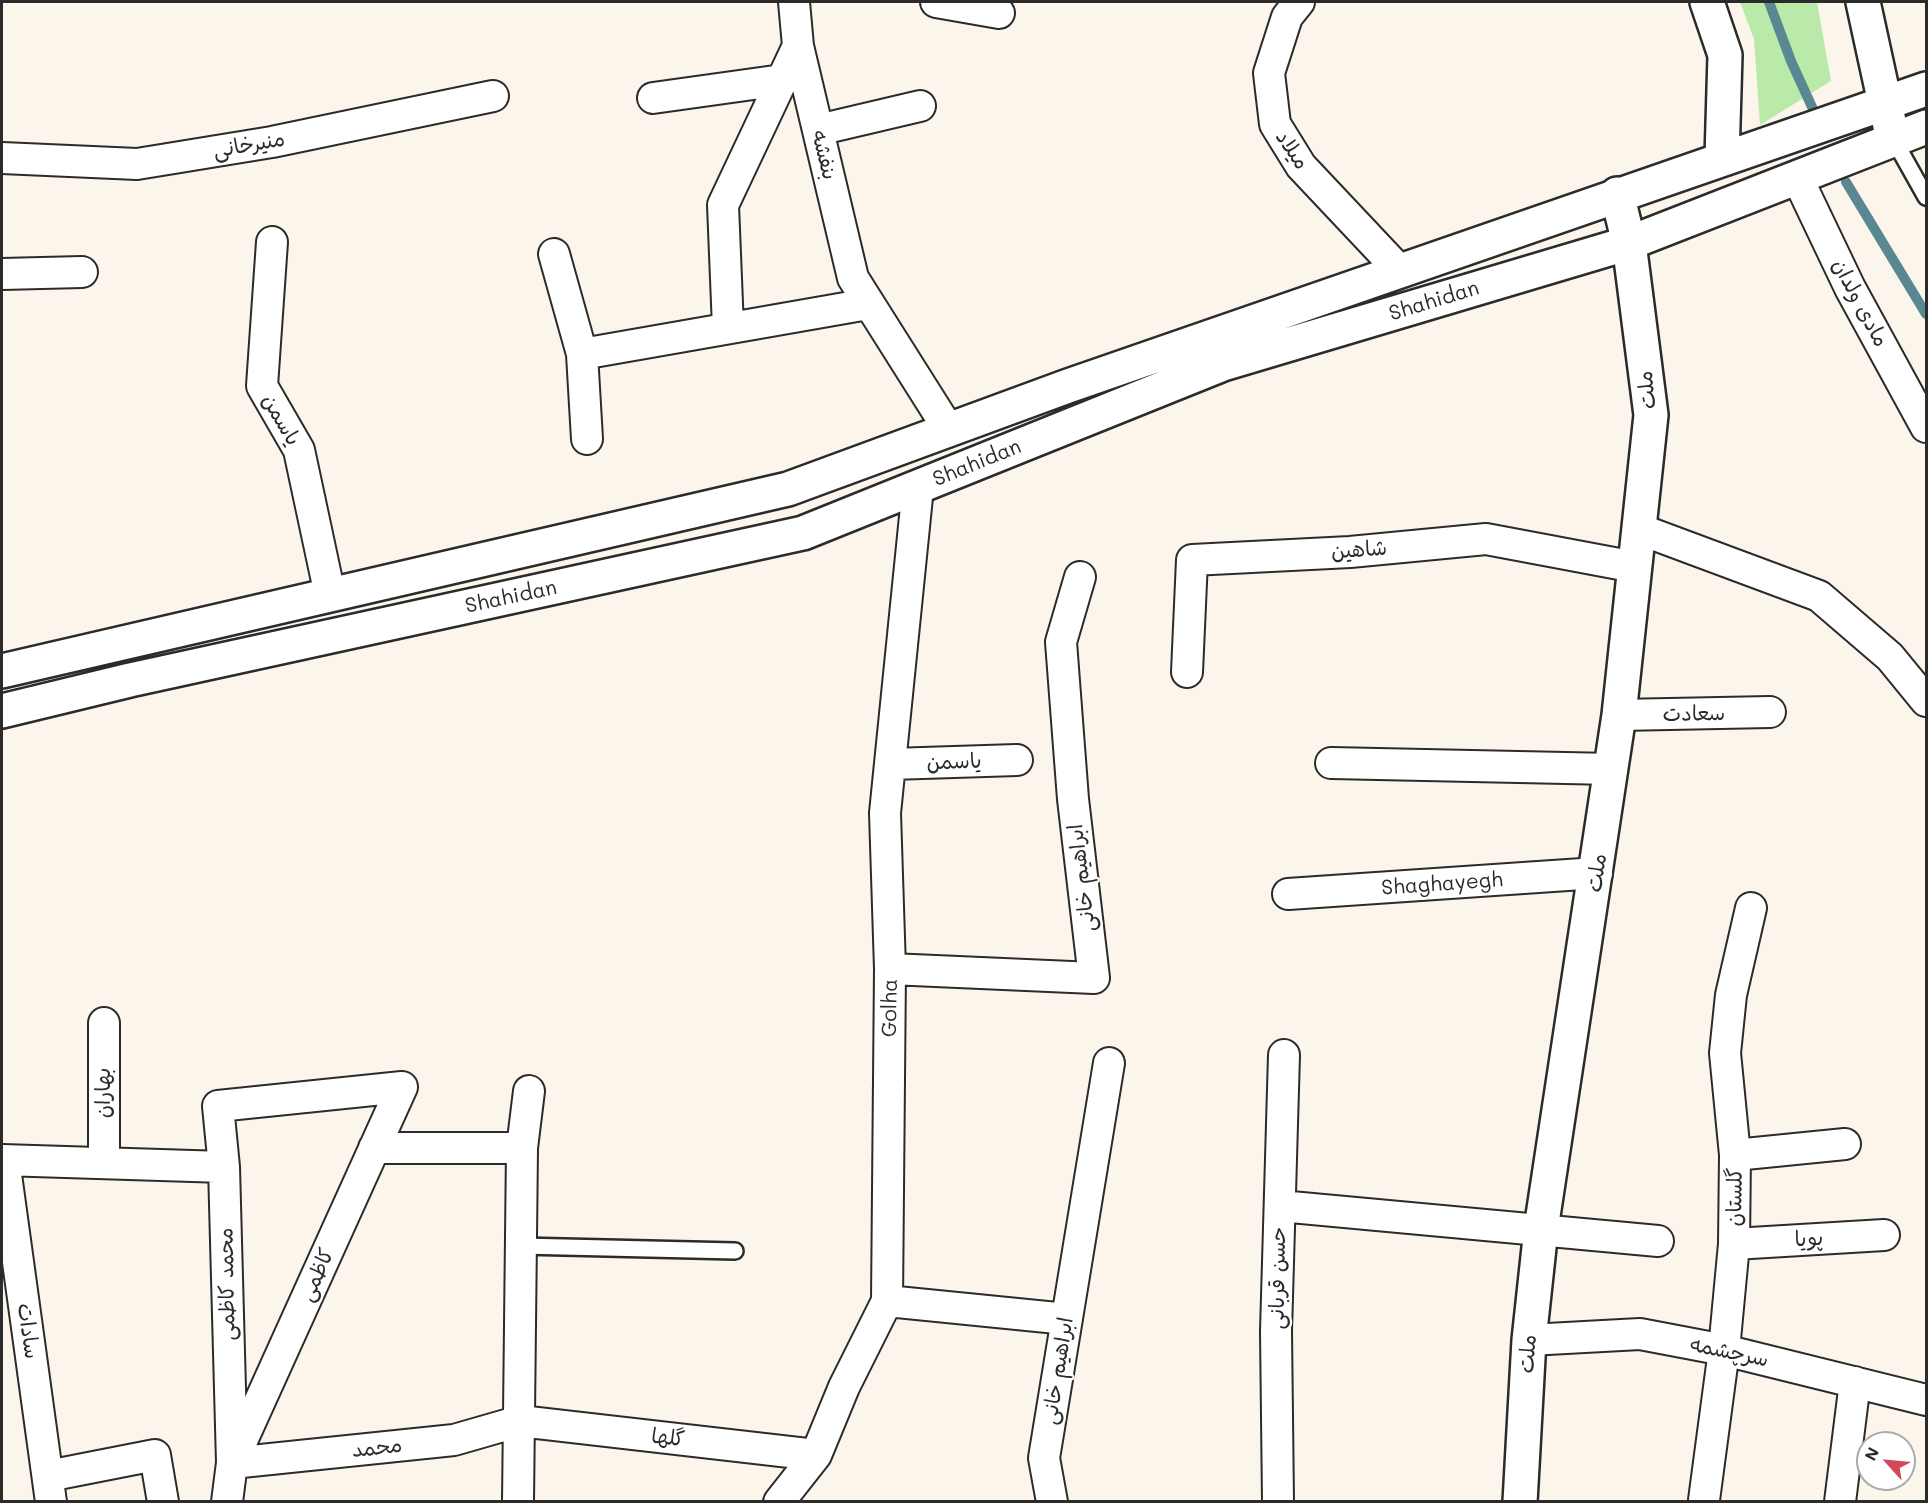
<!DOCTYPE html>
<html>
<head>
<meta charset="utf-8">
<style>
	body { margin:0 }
	#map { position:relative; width:1928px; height:1503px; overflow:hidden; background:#fcf5ec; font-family:Mali,sans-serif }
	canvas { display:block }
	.frame { position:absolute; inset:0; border:3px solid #2b2b2b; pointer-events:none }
	.north { position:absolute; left:1856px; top:1431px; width:60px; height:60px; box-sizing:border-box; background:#fff; border:2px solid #aaa; border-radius:50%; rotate:297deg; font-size:16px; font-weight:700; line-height:24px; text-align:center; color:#2b2b2b }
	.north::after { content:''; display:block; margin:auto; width:21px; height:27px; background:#d1495b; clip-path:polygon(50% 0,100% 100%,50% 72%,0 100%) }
</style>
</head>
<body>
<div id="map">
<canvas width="1928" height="1503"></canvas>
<div class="frame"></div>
<div class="north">N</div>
</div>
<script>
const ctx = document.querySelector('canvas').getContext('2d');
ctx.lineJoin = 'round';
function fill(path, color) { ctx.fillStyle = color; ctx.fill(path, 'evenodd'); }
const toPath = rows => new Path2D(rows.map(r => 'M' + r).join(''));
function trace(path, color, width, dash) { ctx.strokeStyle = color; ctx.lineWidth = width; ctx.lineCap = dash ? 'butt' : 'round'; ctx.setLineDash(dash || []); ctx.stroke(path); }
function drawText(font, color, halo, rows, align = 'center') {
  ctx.font = font + ' Mali,"Playpen Sans Arabic",sans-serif'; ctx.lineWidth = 4.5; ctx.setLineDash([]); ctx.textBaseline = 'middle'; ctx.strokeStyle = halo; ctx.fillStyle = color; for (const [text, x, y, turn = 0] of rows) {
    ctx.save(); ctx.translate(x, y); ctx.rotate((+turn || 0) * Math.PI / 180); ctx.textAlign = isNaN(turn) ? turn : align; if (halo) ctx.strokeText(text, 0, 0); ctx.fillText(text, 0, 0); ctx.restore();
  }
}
fill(toPath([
	[1740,2,1817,2,1831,81,1760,125,1754,39]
]), '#baeaa9');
trace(toPath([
	[1769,2,1791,61,1812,107],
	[1846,182,1926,314]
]), '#598892', 10);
const service = toPath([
	[1894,140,1926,197],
	[521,1246,735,1251]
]);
const minor = toPath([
	[794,2,798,46,853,278,949,430],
	[936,2,999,13],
	[1299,2,1287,17,1269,73,1275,124,1301,166,1399,270],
	[653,98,782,80],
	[818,130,920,106],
	[2,158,137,164,272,142,493,96],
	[1797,177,1850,288,1926,427],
	[272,242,262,386,299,450,330,595],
	[554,254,582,354,587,439],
	[2,274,82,272],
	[728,328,723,205,798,46],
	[582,354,868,304],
	[1639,529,1819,596,1890,657,1926,701],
	[1187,672,1192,560,1350,552,1486,539,1635,567],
	[1619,715,1770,712],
	[1331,763,1612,769],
	[891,764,1017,760],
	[1288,894,1597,873],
	[890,969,1094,978,1073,799,1061,642,1080,577],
	[374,1148,522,1148],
	[1735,1155,1725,1053,1731,995,1751,908],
	[2,1160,224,1167],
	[4,1160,51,1502],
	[104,1163,104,1023],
	[1280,1206,1658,1241],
	[1734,1244,1884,1235],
	[887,1301,1067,1319],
	[1529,1340,1640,1334,1724,1350,1926,1400],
	[235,1456,402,1087],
	[232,1463,454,1440,520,1421,816,1455],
	[48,1476,155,1455,163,1502],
	[1704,1500,1724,1350,1734,1244,1735,1155,1845,1144],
	[227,1502,232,1463,224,1167,218,1106,402,1087],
	[518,1502,522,1148,529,1091],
	[779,1502,816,1455,844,1387,887,1301,890,969,885,813,918,487],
	[1052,1502,1044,1458,1109,1063],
	[1278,1502,1276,1331,1284,1055],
	[1840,1502,1855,1382]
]);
const tertiary = toPath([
	[1520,1502,1529,1340,1541,1229,1619,715,1651,415,1629,243,1617,194]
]);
const secondary = toPath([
	[1707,2,1725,55,1722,158],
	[1863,2,1890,126],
	[2,671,788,489,1068,386,1926,89],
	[2,711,130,680,803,533,1223,364,1629,243,1926,127]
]);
trace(service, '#2b2b2b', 20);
trace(minor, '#2b2b2b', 34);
trace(tertiary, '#2b2b2b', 38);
trace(secondary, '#2b2b2b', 38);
trace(service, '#fff', 15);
trace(minor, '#fff', 30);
trace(tertiary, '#fff', 33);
trace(secondary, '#fff', 33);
drawText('21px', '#2b2b2b', '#fff', [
	["منیرخانی",249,145,-10],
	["میلاد",1292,150,56],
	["بنفشه",824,155,76],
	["Shahidan",1434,301,-17],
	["مادی ولدان",1860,303,62],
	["ملت",1647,390,-96],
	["یاسمن",281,420,60],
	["Shahidan",977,463,-22],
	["شاهین",1359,550,-4],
	["Shahidan",511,597,-12],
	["سعادت",1694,714,-1],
	["یاسمن",954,762,-2],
	["ملت",1597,873,-82],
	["ابراهیم خانی",1082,878,-97],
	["Shaghayegh",1442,884,-4],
	["Golha",890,1008,-89],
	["بهاران",104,1093,-90],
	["گلستان",1735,1197,-89],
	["پویا",1809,1239,-3],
	["کاظمی",317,1275,-66],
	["حسن قربانی",1278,1278,-89],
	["محمد کاظمی",227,1284,-91],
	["سادات",28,1331,82],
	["سرچشمه",1729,1352,12],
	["ملت",1528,1354,-86],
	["ابراهیم خانی",1058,1371,-81],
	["گلها",668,1438,7],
	["محمد",377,1448,-6]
]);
</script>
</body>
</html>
